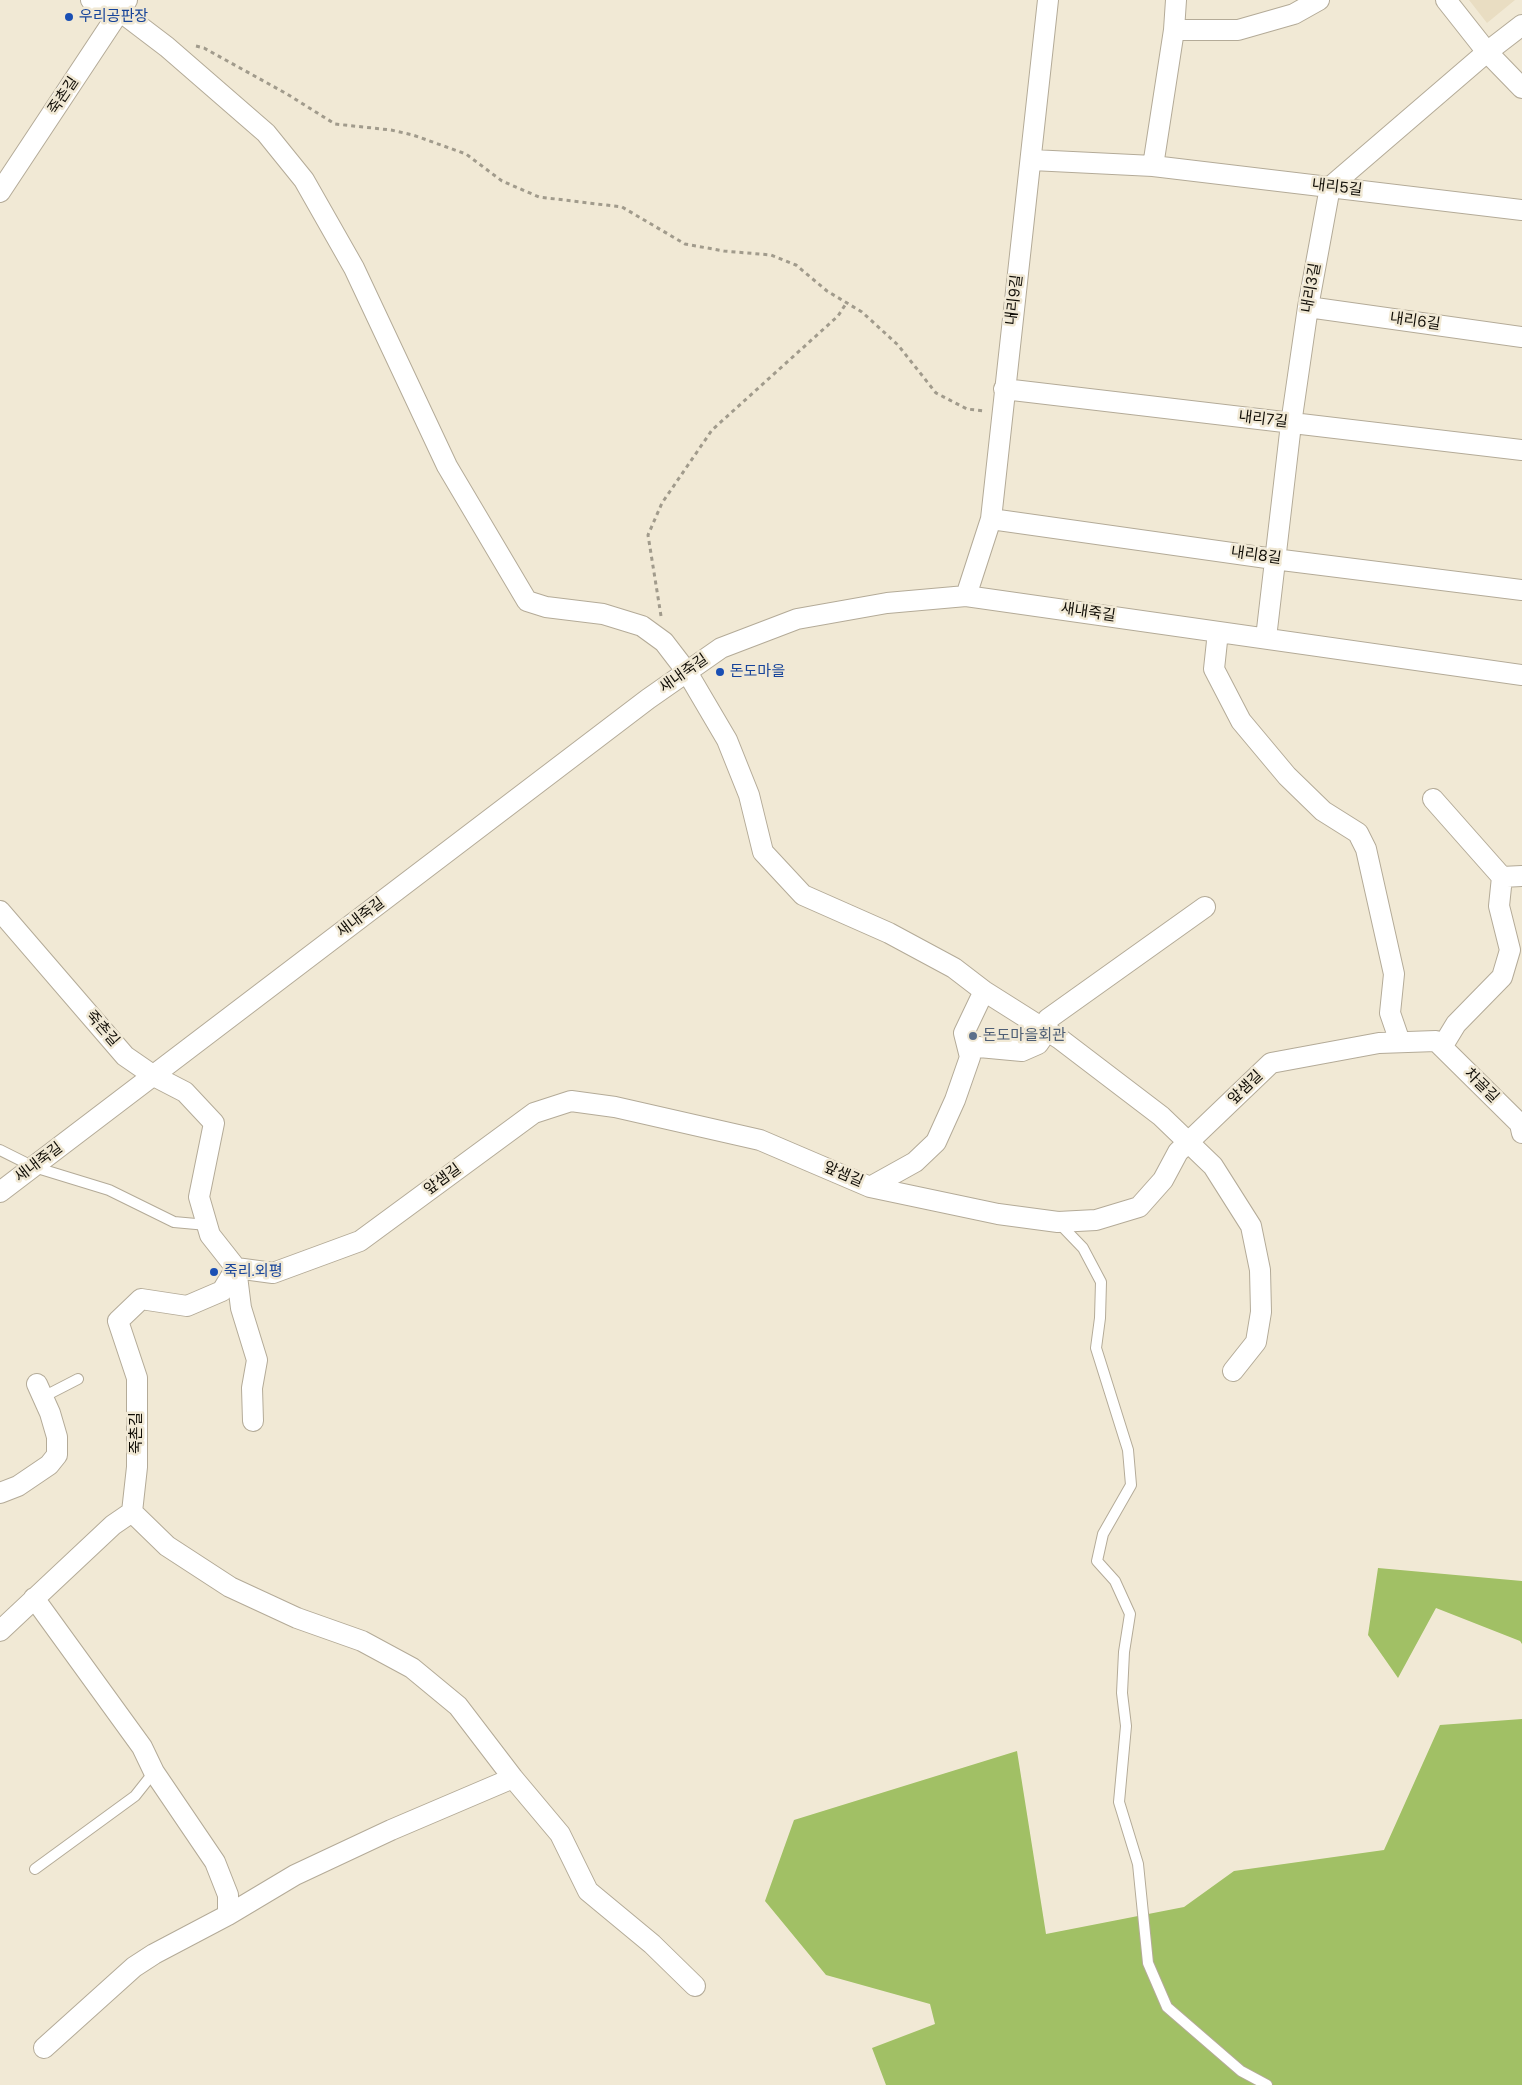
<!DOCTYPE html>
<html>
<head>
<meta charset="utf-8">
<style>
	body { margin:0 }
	canvas { display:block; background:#f1e9d5 }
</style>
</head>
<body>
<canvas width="1522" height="2085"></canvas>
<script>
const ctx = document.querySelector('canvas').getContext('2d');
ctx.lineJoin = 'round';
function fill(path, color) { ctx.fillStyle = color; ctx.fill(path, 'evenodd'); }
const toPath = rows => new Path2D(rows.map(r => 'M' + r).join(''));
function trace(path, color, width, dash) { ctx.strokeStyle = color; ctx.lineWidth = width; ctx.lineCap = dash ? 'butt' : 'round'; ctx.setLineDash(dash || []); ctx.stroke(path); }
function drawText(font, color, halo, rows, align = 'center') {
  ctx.font = font + ' Poppins,"Noto Sans KR",sans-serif'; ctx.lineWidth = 5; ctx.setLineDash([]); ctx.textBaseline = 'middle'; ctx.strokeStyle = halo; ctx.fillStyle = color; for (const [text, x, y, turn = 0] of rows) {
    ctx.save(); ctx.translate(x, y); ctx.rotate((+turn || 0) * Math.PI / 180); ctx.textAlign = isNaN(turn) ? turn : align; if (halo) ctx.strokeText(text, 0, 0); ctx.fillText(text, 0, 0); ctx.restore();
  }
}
fill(toPath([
	[1469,0,1515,0,1487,23]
]), '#e9ddc2');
fill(toPath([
	[1378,1568,1522,1581,1522,1644,1520,1641,1436,1608,1398,1678,1368,1635],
	[1522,1719,1522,2085,886,2085,872,2048,935,2024,930,2004,826,1975,765,1901,794,1820,1017,1751,1046,1934,1184,1907,1234,1871,1384,1850,1440,1725]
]), '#a1c065');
const lane = toPath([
	[0,1150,34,1167,109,1190,174,1222,207,1225],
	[1058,1222,1083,1248,1101,1282,1100,1318,1096,1348,1128,1450,1131,1485,1103,1534,1097,1561,1115,1581,1130,1614,1124,1652,1122,1693,1126,1726,1119,1802,1138,1864,1148,1963,1167,2007,1241,2071,1267,2085],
	[43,1397,78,1379],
	[35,1869,135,1796,154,1772]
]);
const street = toPath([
	[91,0,121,12,167,47,266,133,304,180,354,268,447,466,527,601,546,607,603,614,642,626,664,642,687,672,727,740,749,795,763,852,803,895,889,933,954,968,984,991,1060,1039,1161,1116,1213,1166,1251,1226,1260,1270,1261,1312,1256,1342,1233,1371],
	[1446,0,1487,52,1522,88],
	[1174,30,1176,0],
	[1032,160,1153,166,1522,210],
	[1153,166,1174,30,1238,30,1294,14,1319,0],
	[0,192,127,0],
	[1308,307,1522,337],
	[1004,389,1522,450],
	[991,519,1274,559,1522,590],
	[966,596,991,519,1048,0],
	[1218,632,1214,669,1241,721,1287,776,1323,811,1358,833,1366,849,1394,974,1390,1013,1400,1042],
	[1266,638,1291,424,1308,307,1330,187,1487,52,1522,25],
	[1433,799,1502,877,1522,876],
	[0,911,125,1056,154,1076,185,1092,214,1123,199,1197,210,1235,236,1268,273,1273,360,1241,534,1113,571,1101,615,1107,760,1140,870,1187,998,1214,1058,1222,1096,1220,1139,1207,1163,1180,1178,1152,1271,1063,1379,1043,1436,1041,1520,1124,1522,1133],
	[1442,1047,1456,1024,1502,977,1510,950,1499,906,1502,877],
	[969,1052,979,1047,1022,1051,1038,1044,1047,1031,1048,1019,1205,907],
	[870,1187,915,1162,936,1142,955,1100,970,1057,964,1033,984,991],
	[0,1192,648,699,721,648,797,619,887,603,966,596,1522,675],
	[0,1493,18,1486,49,1465,57,1455,57,1437,50,1413,37,1384],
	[132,1512,167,1546,230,1587,297,1618,362,1641,412,1668,458,1706,513,1778,560,1834,588,1891,652,1944,695,1986],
	[34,1598,142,1747,154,1772,215,1862,228,1895,228,1915],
	[0,1631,113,1525,132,1512,137,1467,137,1378,118,1321,141,1299,187,1306,222,1291,236,1268,241,1308,257,1360,252,1388,253,1421],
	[44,2048,134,1967,154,1954,228,1915,295,1875,391,1830,513,1778]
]);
trace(lane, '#b4ab98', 12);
trace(street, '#b4ab98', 22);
trace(toPath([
	[196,46,204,48,287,94,335,124,391,130,413,135,466,154,502,181,539,197,622,207,685,244,724,251,771,255,796,265,827,291,862,312,898,345,936,393,967,409,984,411],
	[661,616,648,535,662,503,712,430,838,316,847,302]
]), '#a19b8c', 3, [4, 4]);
trace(lane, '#fff', 10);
trace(street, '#fff', 20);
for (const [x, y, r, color] of [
	[69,17,5,"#1a4fb4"],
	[720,672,5,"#1a4fb4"],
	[973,1036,5,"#5c6f8a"],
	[214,1272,5,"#1a4fb4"]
]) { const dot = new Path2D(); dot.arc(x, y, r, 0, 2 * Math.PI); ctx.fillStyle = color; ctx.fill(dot); trace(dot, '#f1e9d5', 2); }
drawText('15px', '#164399', '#f1e9d5', [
	["우리공판장",79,17],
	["돈도마을",730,672],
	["죽리.외평",224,1272]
], 'left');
drawText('15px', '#110e07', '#f1e9d5', [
	["죽촌길",64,96,-56],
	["내리5길",1337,188,7],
	["내리3길",1312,288,-80],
	["내리9길",1015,300,-83],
	["내리6길",1415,322,8],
	["내리7길",1263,420,7],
	["내리8길",1256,556,8],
	["새내죽길",1088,613,8],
	["새내죽길",684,674,-35],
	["새내죽길",361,918,-37],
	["죽촌길",102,1029,49],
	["차골길",1481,1086,45],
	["앞샘길",1246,1088,-44],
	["새내죽길",39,1163,-37],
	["앞샘길",843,1175,23],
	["앞샘길",443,1180,-36],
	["죽촌길",137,1433,-90]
]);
drawText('15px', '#4e5e75', '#f1e9d5', [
	["돈도마을회관",983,1036]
], 'left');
</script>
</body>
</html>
